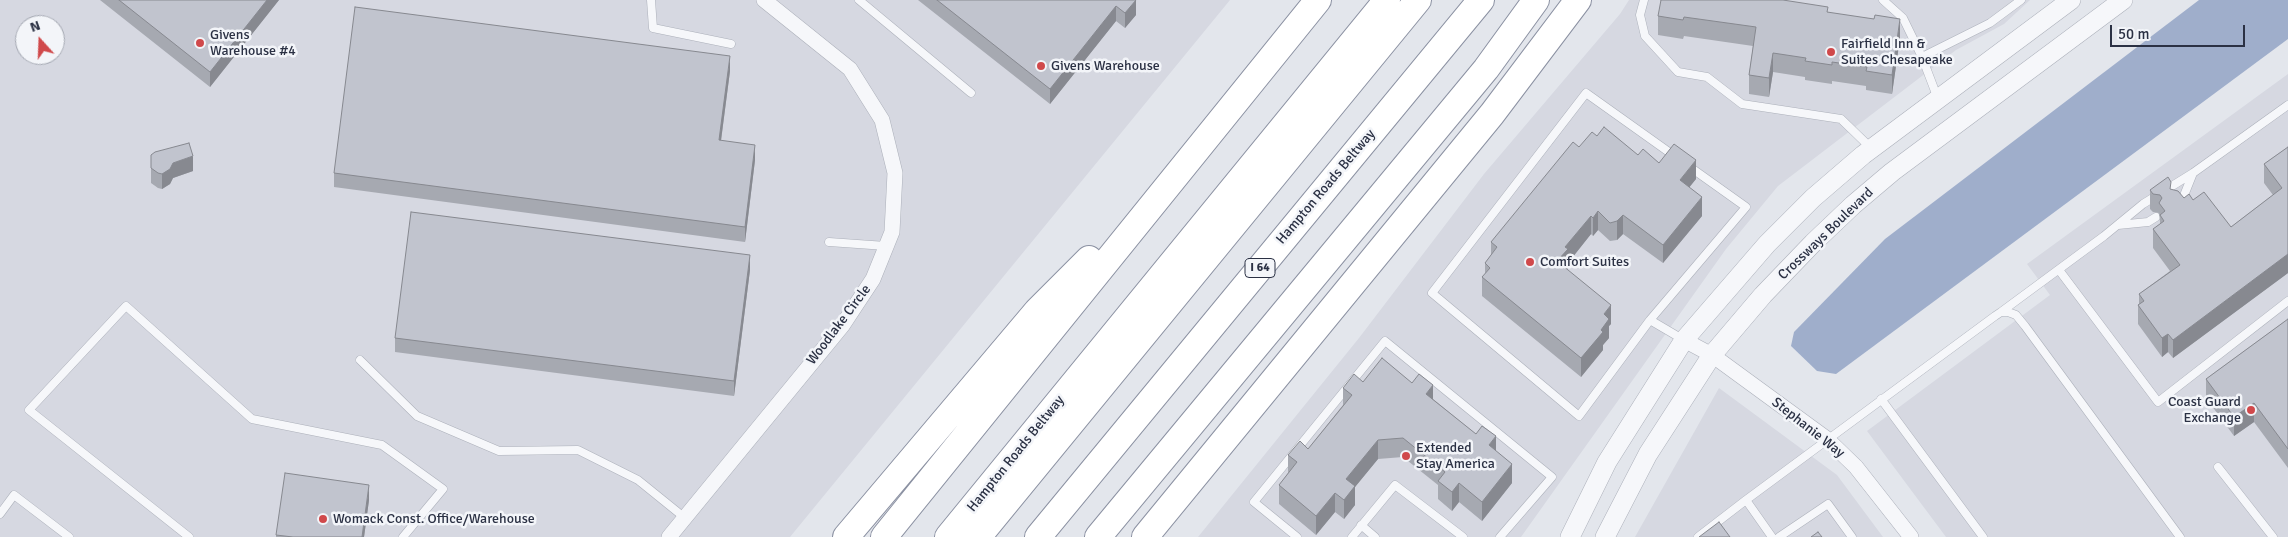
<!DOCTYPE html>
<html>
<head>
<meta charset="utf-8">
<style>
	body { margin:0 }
	#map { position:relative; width:2288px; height:537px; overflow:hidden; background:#e3e6ec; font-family:Signika,sans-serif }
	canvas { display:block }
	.north { position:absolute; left:15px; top:15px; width:50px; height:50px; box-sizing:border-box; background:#f3f5f9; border:1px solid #a3a7b1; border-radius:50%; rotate:340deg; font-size:14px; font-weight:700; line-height:20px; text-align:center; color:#2b3144 }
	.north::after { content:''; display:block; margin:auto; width:18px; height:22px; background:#d0494b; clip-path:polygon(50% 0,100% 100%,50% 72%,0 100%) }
	.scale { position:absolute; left:2110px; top:25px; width:135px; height:22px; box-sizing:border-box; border:2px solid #2b3144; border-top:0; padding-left:6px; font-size:15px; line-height:18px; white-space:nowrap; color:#2b3144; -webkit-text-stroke:4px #f3f5f9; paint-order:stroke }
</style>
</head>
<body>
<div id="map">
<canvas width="2288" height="537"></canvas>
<div class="north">N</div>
<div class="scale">50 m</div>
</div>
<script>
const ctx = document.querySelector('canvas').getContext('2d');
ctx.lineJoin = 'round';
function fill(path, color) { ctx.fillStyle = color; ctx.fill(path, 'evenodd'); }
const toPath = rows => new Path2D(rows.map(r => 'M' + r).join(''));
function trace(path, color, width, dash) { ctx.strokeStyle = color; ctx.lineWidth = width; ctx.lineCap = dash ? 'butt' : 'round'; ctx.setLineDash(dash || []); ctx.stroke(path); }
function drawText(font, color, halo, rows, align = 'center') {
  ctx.font = font + ' Signika,sans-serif'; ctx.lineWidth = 5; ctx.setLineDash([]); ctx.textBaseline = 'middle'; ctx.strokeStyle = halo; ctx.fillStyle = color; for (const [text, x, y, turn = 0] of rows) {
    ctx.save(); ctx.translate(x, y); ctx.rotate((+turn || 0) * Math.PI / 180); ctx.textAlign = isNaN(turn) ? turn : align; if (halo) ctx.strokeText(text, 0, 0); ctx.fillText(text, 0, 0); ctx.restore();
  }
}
fill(toPath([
	[0,0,1230,0,790,537,0,537],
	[25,25,55,25,55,55,25,55],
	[1629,0,2030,0,2004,24,1956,50,1778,186,1726,249,1521,537,1198,537,1359,338,1484,174,1620,14],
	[2288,74,2288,537,1946,537,1867,431,2050,295,2027,264],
	[1719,388,1837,475,1883,537,1635,537]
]), '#d6d8e1');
fill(toPath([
	[2199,0,2288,0,2288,39,1836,374,1817,371,1791,346,1794,332,1885,239]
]), '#9faecb');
const service = toPath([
	[651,0,653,28,731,44],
	[859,0,971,93],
	[1644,0,1640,15,1645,36,1678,72,1707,77,1742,104,1841,119,1871,148],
	[1883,0,1903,18,1922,57,1938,99],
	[1922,57,1990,23,2021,0],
	[1586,93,1746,207,1650,320,1579,416,1432,293,1586,93],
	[2176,204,2183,198,2193,173],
	[2118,225,2148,222,2156,217],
	[829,242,886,246],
	[2059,270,2158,402,2288,301],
	[2001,312,2104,236,2143,204,2193,173,2288,105],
	[1650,320,1684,340],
	[360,360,417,416,499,451,578,450,638,480,685,518],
	[1881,399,1983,537],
	[2218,467,2273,537],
	[0,514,14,495,69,537],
	[1361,525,1375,537],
	[189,537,29,410,126,306,252,419,382,445,443,489,403,537],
	[1297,537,1254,502,1385,341,1552,477,1500,537],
	[1352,537,1395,485,1463,537],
	[1698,537,1746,500],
	[1772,537,1746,500,1995,316,2001,312,2008,312,2016,315,2025,326,2180,537],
	[1779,537,1828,504,1852,537]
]);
const minor = toPath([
	[1684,340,1712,355,1827,439,1856,467,1911,537],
	[669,537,842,326,873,279,892,232,895,173,882,120,850,69,764,0]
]);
const tertiary = toPath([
	[1570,537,1607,462,1684,340,1767,244,1813,198,1863,155,2071,0],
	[1605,537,1648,454,1712,355,1763,295,1813,243,1853,205,1892,172,2123,0]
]);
const motorway = toPath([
	[846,537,1037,311,1089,259],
	[884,537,1318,0],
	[948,537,1387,0],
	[978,537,1418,0],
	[1038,537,1481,0],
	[1098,537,1486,69,1536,0],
	[1145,537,1492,114,1578,0]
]);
trace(service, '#acb0ba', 9);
trace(minor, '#acb0ba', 16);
trace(tertiary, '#acb0ba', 20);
trace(motorway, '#8b91a2', 28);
trace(service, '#f6f7fa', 8);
trace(minor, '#f6f7fa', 15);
trace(tertiary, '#f6f7fa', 19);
trace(motorway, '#fff', 26);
fill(toPath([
	[100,0,279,0,210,87],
	[918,0,1136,0,1136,15,1125,28,1116,21,1050,104],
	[1786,0,1786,1,1828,12,1900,38,1892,94,1866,90,1866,86,1832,81,1832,84,1805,80,1805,77,1773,72,1769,97,1749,94,1749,75,1753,46,1684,36,1683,39,1658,35,1658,16],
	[730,71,721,141,755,160,745,242,334,187,334,173],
	[1597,136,1638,155,1659,163,1696,179,1689,187,1702,216,1663,263,1623,234,1617,240,1610,241,1598,230,1593,236,1591,234,1568,263,1568,268,1567,269,1611,324,1609,326,1609,338,1603,345,1603,350,1581,377,1482,296,1482,277,1485,274,1485,263,1491,255,1491,242,1579,147],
	[2288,147,2288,273,2173,358,2168,352,2162,357,2138,324,2138,305,2139,304,2139,294,2170,271,2153,248,2153,229,2160,224,2160,222,2159,213,2153,212,2150,209,2150,190,2171,190,2184,198,2193,200,2231,227,2273,195,2264,183,2264,164],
	[151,168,193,171,173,178,170,184,162,189,158,188,151,183],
	[750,270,734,396,395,352,395,338],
	[2288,319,2288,468,2254,422,2234,436,2206,398,2206,379],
	[1363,382,1433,399,1496,451,1512,483,1482,521,1459,502,1452,511,1438,499,1438,485,1403,457,1378,459,1355,487,1355,505,1344,519,1335,512,1316,535,1279,504,1279,485,1288,473,1288,455,1308,449,1343,405,1343,388],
	[369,500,364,537,276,537,276,535]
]), '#a6a9b1');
fill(toPath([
	[267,0,279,0,210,87,210,72],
	[1136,0,1136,15,1125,28,1125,13],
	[1116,6,1116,21,1050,104,1050,89],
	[1900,19,1900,38,1892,94,1892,75],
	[1773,53,1773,72,1769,97,1769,78],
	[730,56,730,71,719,155,719,140],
	[755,145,755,160,745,242,745,227],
	[193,156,193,171,173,178,170,184,162,189,162,174,173,163],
	[1696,160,1696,179,1680,199,1680,180],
	[1702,197,1702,216,1663,263,1663,245],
	[1598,211,1598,230,1593,236,1593,218],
	[1623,215,1623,234,1617,240,1617,221],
	[1591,216,1591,234,1568,263,1568,268,1557,280,1557,261,1565,247],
	[2288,254,2288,273,2173,358,2173,340],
	[750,255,750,270,734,396,734,381],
	[1611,305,1611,324,1609,326,1609,338,1603,345,1603,350,1581,377,1581,358,1601,330,1604,314],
	[2168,334,2168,352,2162,357,2162,338],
	[1433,385,1433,404,1426,394],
	[2254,403,2254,422,2234,436,2234,417],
	[1496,436,1496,455,1489,445],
	[1378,440,1378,459,1355,487,1355,505,1344,519,1344,500,1346,479],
	[1512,464,1512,483,1482,521,1482,502],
	[1459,483,1459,502,1452,511,1452,492],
	[369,485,369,500,364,537,362,537],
	[1335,493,1335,512,1316,535,1316,516]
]), '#878990');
const building = toPath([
	[119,0,267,0,210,72,119,0],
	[937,0,1136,0,1125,13,1116,6,1050,89,937,0],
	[1661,0,1783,0,1828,7,1827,12,1874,19,1875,15,1900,19,1892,75,1866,71,1867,67,1832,62,1832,65,1805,61,1806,58,1773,53,1769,78,1749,75,1756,27,1684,17,1683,20,1658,16,1661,0],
	[355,7,730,56,719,140,755,145,745,227,334,173,355,7],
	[1604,127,1638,155,1643,149,1659,163,1674,144,1696,160,1680,180,1702,197,1663,245,1623,215,1617,221,1610,223,1598,211,1593,218,1591,216,1565,247,1568,249,1557,261,1611,305,1604,314,1609,319,1601,330,1603,332,1581,358,1482,277,1490,268,1485,263,1497,247,1491,242,1573,142,1579,147,1592,132,1597,136,1604,127],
	[189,143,193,156,173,163,170,169,162,174,158,173,151,168,151,155,155,152,189,143],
	[2288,147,2288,254,2173,340,2168,334,2162,338,2138,305,2144,301,2139,294,2180,265,2153,229,2164,221,2160,215,2165,211,2159,203,2162,198,2160,195,2153,194,2150,190,2168,177,2171,182,2170,189,2178,191,2184,198,2189,194,2193,200,2204,192,2231,227,2282,188,2264,164,2288,147],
	[411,212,750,255,734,381,395,338,411,212],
	[2288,319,2288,449,2254,403,2234,417,2206,379,2288,319],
	[1382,358,1412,383,1419,374,1433,385,1426,394,1476,434,1482,426,1496,436,1489,445,1512,464,1482,502,1459,483,1452,492,1438,481,1445,472,1403,438,1378,440,1346,479,1355,486,1344,500,1335,493,1316,516,1279,485,1297,462,1288,455,1300,441,1308,449,1352,395,1343,388,1354,374,1363,382,1382,358],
	[285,473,369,485,362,537,293,537,276,535,285,473],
	[1719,522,1730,537,1699,537,1719,522],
	[1818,532,1822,537,1811,537,1818,532]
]);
fill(building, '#c1c4ce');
trace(building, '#878990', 1);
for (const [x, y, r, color] of [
	[200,43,5,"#d0494b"],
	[1831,52,5,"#d0494b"],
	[1041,66,5,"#d0494b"],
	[1530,262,5,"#d0494b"],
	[2251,410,5,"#d0494b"],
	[1406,456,5,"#d0494b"],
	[323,519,5,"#d0494b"]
]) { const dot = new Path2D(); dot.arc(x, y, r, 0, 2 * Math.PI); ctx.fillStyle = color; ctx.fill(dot); trace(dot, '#f3f5f9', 2); }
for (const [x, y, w] of [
	[1260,268,30]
]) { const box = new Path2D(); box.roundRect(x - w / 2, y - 9.5, w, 19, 4); ctx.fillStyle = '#f3f5f9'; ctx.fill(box); trace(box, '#2b3144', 1); }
drawText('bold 12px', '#2b3144', null, [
	["I 64",1260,268]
]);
drawText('14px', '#2b3144', '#f3f5f9', [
	["Givens",210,35],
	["Warehouse #4",210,51],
	["Fairfield Inn &",1841,44],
	["Suites Chesapeake",1841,60],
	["Givens Warehouse",1051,66],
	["Comfort Suites",1540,262],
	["Coast Guard",2241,402,"right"],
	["Exchange",2241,418,"right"],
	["Extended",1416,448],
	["Stay America",1416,464],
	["Womack Const. Office/Warehouse",333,519]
], 'left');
drawText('14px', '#2b3144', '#f3f5f9', [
	["Hampton Roads Beltway",1326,187,-50],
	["Crossways Boulevard",1826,234,-44],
	["Woodlake Circle",839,325,-53],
	["Stephanie Way",1808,428,38],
	["Hampton Roads Beltway",1016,454,-51]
]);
</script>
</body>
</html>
